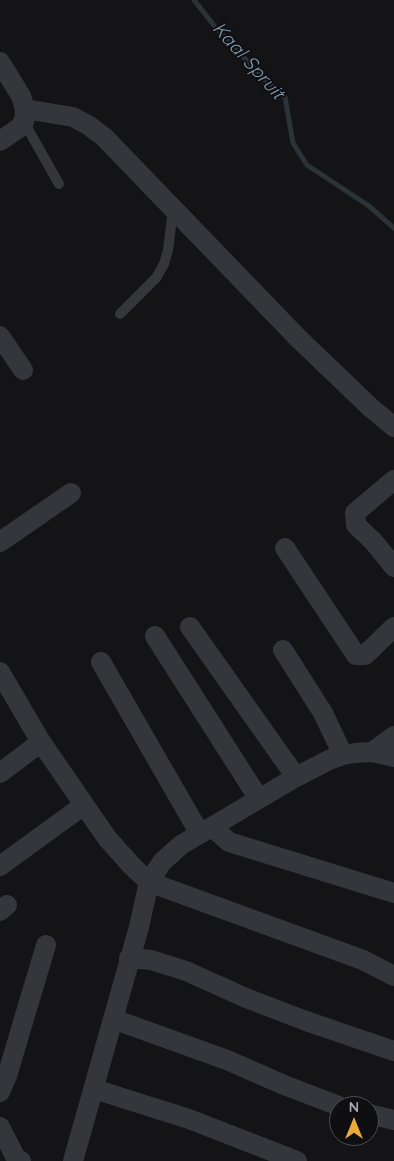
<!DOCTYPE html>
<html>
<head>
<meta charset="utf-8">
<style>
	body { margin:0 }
	#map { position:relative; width:394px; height:1161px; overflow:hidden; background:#141416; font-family:Quicksand,sans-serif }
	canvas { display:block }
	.north { position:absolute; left:329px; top:1096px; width:50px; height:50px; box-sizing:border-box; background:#0f0f11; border:1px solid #4c4d53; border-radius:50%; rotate:0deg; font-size:14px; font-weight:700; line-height:20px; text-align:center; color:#a7abb6 }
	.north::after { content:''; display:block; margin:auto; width:18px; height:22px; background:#eaab38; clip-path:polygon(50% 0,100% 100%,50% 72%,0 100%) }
</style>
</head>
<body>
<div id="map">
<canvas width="394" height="1161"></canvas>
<div class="north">N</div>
</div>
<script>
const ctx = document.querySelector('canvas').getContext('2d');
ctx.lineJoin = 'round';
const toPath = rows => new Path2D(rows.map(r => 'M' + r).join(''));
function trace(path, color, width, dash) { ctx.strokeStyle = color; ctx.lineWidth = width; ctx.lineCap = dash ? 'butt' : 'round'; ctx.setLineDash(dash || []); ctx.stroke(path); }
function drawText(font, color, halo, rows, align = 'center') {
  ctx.font = font + ' Quicksand,sans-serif'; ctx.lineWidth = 4; ctx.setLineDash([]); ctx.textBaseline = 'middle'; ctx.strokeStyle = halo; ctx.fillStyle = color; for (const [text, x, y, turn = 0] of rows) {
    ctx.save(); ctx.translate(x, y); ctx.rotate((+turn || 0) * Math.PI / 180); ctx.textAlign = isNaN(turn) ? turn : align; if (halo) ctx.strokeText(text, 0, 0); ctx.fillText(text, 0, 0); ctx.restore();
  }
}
trace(toPath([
	[194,0,216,28,264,79,285,97,293,143,307,165,369,206,394,228]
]), '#2b3339', 5);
trace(toPath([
	[24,122,59,184],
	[120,314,156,278,164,264,168,250,173,210]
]), '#35363b', 10);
trace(toPath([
	[0,62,21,96,25,109,24,122,19,128,0,141],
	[25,109,73,117,88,125,104,137,298,338,370,407,394,427],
	[0,336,23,370],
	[394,480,355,513,356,525,373,541,394,567],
	[0,542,71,493],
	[285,548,356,655,365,655,394,627],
	[190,627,296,777],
	[155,636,259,799],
	[283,650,323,713,343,755],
	[101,662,200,834],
	[0,672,41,742,107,838,132,866,149,882,363,960,394,976],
	[372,752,394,736],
	[0,773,41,742],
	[212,827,229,842,394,893],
	[0,866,84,805],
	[0,911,7,905],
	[129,958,151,960,186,971,246,998,306,1021,394,1051],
	[113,1019,227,1060,284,1085,339,1106],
	[94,1089,189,1119,297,1161],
	[0,1092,7,1076,46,945],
	[369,1114,394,1120],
	[0,1127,16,1158,21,1161],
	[73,1161,139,927,149,882,162,862,181,845,296,777,329,760,343,755,355,753,372,752,394,757]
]), '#35363b', 20);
drawText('italic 19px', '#7f9ab0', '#0f0f11', [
	["Kaal Spruit",248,61,48]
]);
</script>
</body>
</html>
